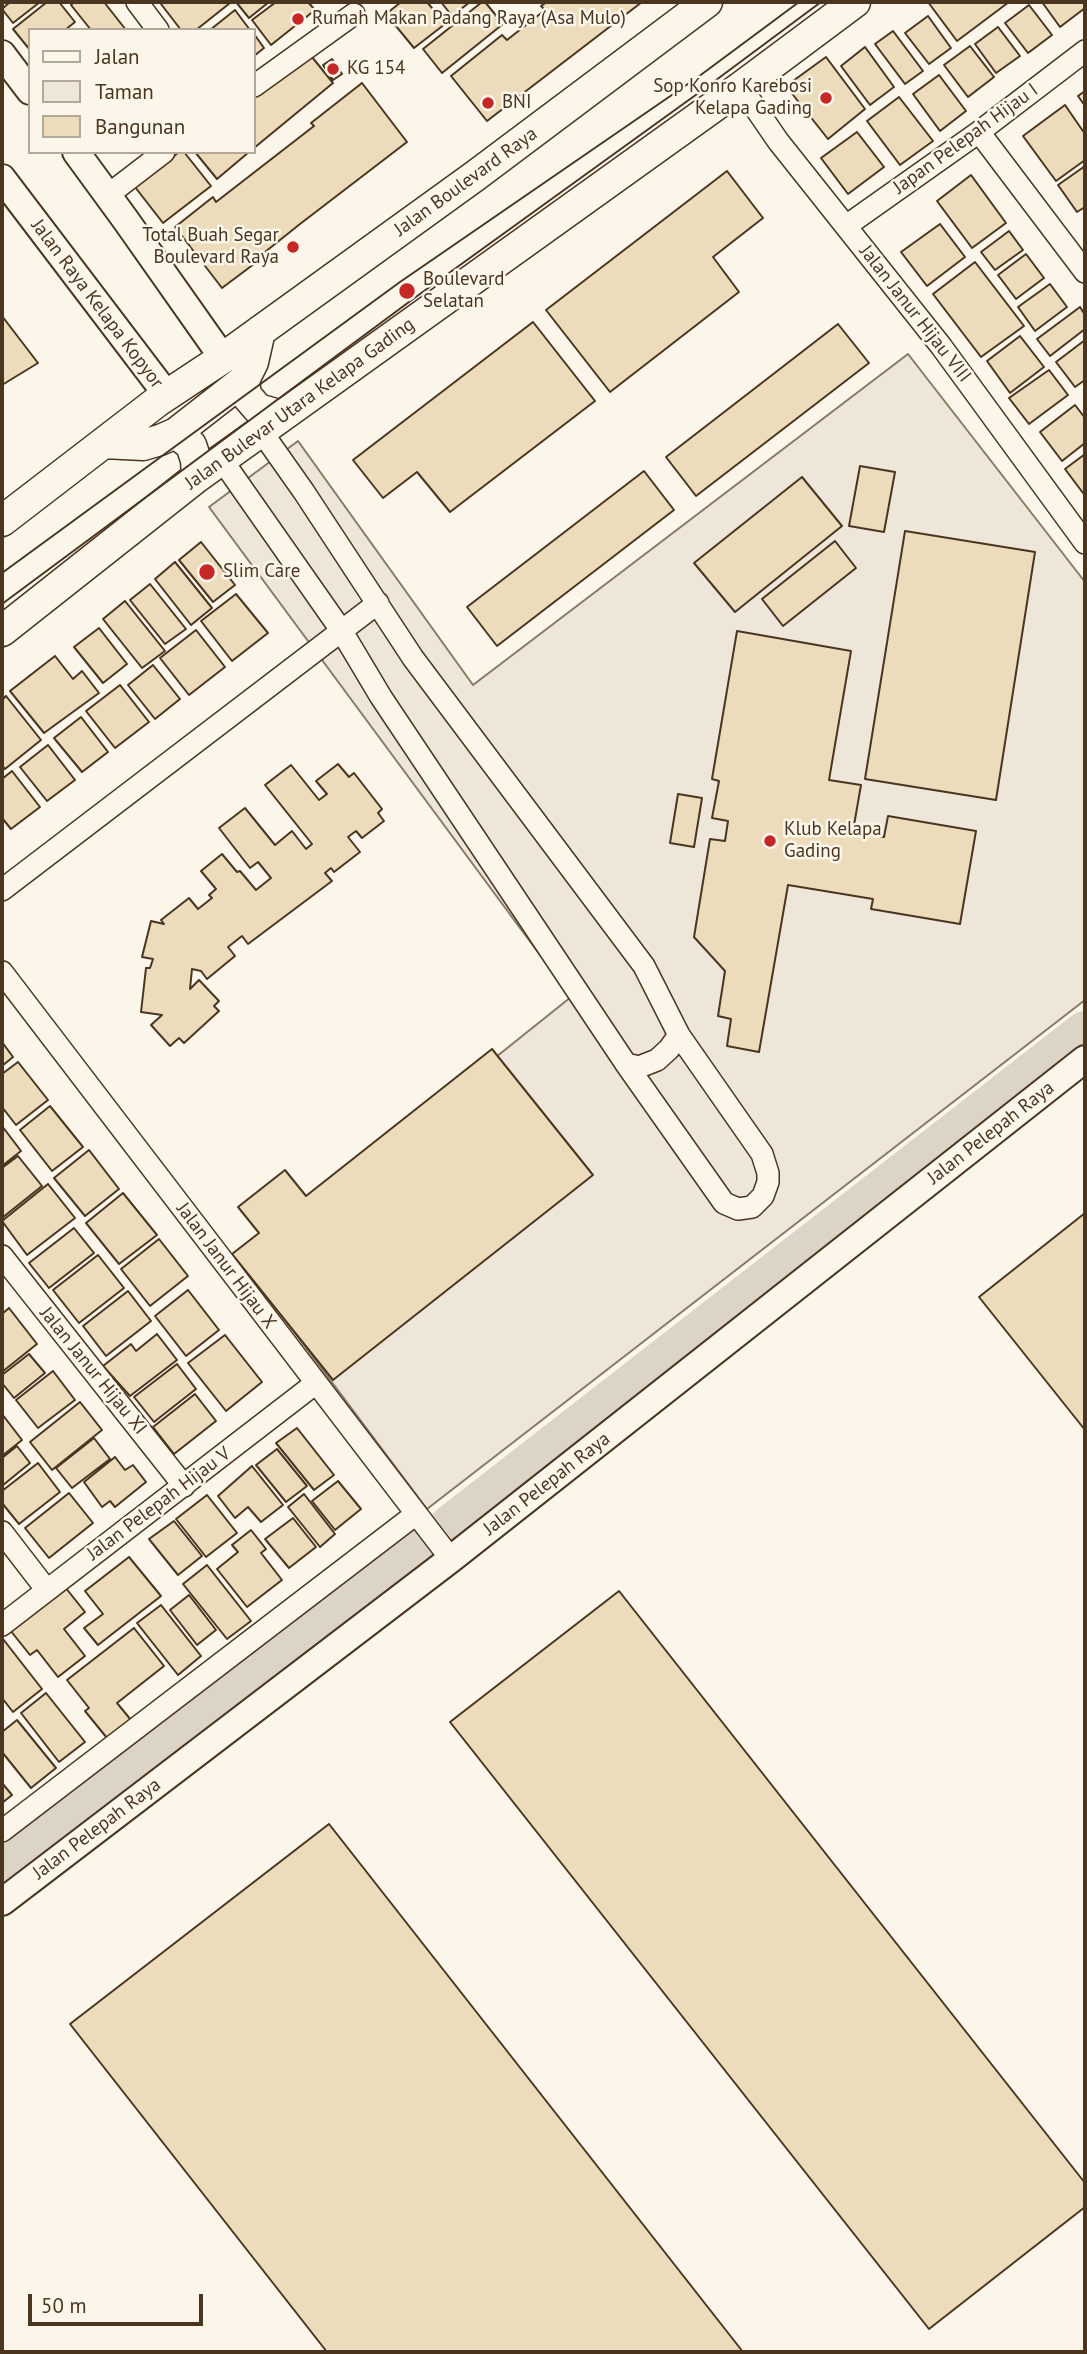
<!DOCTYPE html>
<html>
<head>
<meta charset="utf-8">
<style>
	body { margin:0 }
	#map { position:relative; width:1087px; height:2354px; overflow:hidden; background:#fbf6e9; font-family:"PT Sans",sans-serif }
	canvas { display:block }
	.frame { position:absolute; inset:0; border:4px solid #4a3520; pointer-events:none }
	.legend { position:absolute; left:28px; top:28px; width:228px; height:126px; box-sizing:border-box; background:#fbf6e9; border:2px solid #b4a999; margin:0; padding:9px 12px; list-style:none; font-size:21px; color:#4a3520 }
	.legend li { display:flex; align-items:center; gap:14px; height:35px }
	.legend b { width:35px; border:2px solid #b4a999 }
	.scale { position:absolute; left:28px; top:2294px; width:175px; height:32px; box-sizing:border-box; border:4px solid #4a3520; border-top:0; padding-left:9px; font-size:21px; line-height:24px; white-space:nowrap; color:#4a3520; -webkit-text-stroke:5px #fbf6e9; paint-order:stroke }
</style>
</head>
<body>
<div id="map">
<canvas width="1087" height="2354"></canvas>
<div class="frame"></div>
<ul class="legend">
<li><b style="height:9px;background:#fbf6e9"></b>Jalan</li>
<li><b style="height:19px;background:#ede6d9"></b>Taman</li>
<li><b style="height:19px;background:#ecdcbc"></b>Bangunan</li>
</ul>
<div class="scale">50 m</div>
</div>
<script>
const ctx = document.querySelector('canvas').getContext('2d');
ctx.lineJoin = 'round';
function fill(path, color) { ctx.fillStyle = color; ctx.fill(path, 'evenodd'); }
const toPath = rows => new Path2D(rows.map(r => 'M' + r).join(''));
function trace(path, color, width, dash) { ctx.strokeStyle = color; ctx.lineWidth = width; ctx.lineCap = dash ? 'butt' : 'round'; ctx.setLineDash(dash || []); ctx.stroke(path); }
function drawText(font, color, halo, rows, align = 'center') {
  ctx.font = font + ' "PT Sans",sans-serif'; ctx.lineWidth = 5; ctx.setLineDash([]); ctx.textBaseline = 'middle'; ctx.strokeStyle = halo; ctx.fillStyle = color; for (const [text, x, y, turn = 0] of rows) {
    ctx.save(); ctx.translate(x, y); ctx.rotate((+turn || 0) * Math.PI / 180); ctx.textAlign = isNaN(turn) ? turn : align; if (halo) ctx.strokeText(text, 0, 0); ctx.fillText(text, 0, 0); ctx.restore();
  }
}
const green = toPath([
	[908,354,1085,582,1085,1000,427,1509,241,1261,571,997,209,507,298,441,473,685,908,354]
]);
fill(green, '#ede6d9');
trace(green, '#887966', 2);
trace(toPath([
	[450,1526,1085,1032],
	[2,1870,419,1549]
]), '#dcd4c6', 42);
const building = toPath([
	[10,2,40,2,13,23,2,9,10,2],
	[47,2,59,2,75,22,65,30,30,30,30,50,13,29,47,2],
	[74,2,104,2,126,30,91,30,71,5,74,2],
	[163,2,229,2,230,3,196,30,181,30,161,4,163,2],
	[236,2,269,2,249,18,236,2],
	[276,2,308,2,315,10,271,45,252,20,276,2],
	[401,2,427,2,445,24,414,48,386,14,401,2],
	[441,2,470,2,452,16,441,2],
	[482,2,485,2,503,24,442,73,423,49,482,2],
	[547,2,642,2,487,121,451,76,502,35,507,40,545,10,541,6,547,2],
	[928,2,1009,2,957,41,928,2],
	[1042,2,1085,2,1085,8,1060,27,1042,2],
	[1029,5,1052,35,1028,53,1005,23,1029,5],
	[235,10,250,30,210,30,235,10],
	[928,16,951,48,929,64,905,33,928,16],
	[998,27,1020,56,996,73,975,44,998,27],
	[893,31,923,71,905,84,875,44,893,31],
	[254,34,264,48,254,56,254,34],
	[970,46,994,77,968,97,944,65,970,46],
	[865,47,894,87,870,105,841,66,865,47],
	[308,52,333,83,254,148,254,96,308,52],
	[826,57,865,109,828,139,786,86,826,57],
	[332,59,342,74,333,80,323,65,332,59],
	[939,75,966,111,940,131,913,94,939,75],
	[362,83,407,142,300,224,260,256,262,258,222,288,175,227,213,197,216,202,314,126,311,123,362,83],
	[1085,91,1085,106,1078,96,1085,91],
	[899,97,933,141,900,165,867,121,899,97],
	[1065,105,1085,134,1085,160,1056,181,1023,136,1065,105],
	[857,132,884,167,848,194,821,158,857,132],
	[179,152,184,152,211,186,163,223,135,187,179,152],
	[195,152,249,152,217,179,195,152],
	[1085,166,1085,207,1077,212,1058,185,1085,166],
	[727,171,763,218,713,257,739,292,610,392,546,310,727,171],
	[971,175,1006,223,972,248,937,201,971,175],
	[940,224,965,257,927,286,901,252,940,224],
	[1009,231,1023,250,995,270,981,252,1009,231],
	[1026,254,1044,278,1016,299,998,275,1026,254],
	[975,262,1024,326,981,357,933,294,975,262],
	[1050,284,1067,307,1035,331,1018,307,1050,284],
	[1080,307,1085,315,1085,329,1050,356,1037,339,1080,307],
	[2,316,38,363,2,385,2,316],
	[533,322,595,401,450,512,417,472,383,498,353,460,533,322],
	[838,324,869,363,696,496,666,457,838,324],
	[1020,336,1044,367,1010,393,987,361,1020,336],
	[1085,340,1085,380,1075,387,1056,362,1085,340],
	[1049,370,1068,395,1029,424,1009,398,1049,370],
	[1075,405,1085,418,1085,443,1062,461,1040,432,1075,405],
	[1085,454,1085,491,1083,493,1065,469,1085,454],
	[860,466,895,472,884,532,849,526,860,466],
	[644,471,674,510,497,646,467,607,644,471],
	[802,477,842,526,735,612,694,563,802,477],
	[905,531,1035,552,996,800,865,779,905,531],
	[835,541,856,568,783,626,762,599,835,541],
	[201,542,235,585,213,602,179,560,201,542],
	[175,562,212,608,191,625,155,579,175,562],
	[150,584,186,629,165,644,130,600,150,584],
	[236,594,268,633,232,661,201,621,236,594],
	[125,601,165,651,142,668,103,619,125,601],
	[99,628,127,664,103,683,74,647,99,628],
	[196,630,225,667,189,695,160,658,196,630],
	[737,631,851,651,829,780,861,785,853,831,884,837,888,816,976,831,960,924,871,909,873,899,788,885,759,1052,727,1046,731,1019,718,1016,725,971,694,937,710,839,725,841,728,821,712,818,719,781,712,779,737,631],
	[55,656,73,679,82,671,99,693,44,733,10,691,55,656],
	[153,665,180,699,155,719,128,685,153,665],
	[120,685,149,722,115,748,86,711,120,685],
	[6,696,41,740,5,769,2,765,2,700,6,696],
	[81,717,108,752,82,772,54,738,81,717],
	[48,745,75,780,47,801,20,767,48,745],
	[338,764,349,777,354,773,382,809,378,813,384,821,362,838,356,831,348,837,360,852,334,872,331,868,325,873,332,881,248,944,242,936,228,947,235,956,207,979,201,971,192,969,190,989,199,980,219,1001,214,1006,219,1011,184,1043,179,1038,170,1046,151,1025,162,1015,141,1012,146,968,150,968,153,959,142,957,151,921,164,924,161,920,189,898,198,909,212,898,209,895,216,889,201,871,222,854,237,872,240,871,256,890,271,878,258,862,250,868,219,828,245,808,275,845,292,831,306,849,312,844,265,785,291,765,319,800,327,794,316,781,338,764],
	[12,771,40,807,11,829,2,818,2,779,12,771],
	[678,794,702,798,694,847,670,843,678,794],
	[2,1042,13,1057,2,1066,2,1042],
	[492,1049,593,1175,333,1380,232,1254,259,1233,238,1207,285,1170,306,1196,492,1049],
	[18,1062,48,1100,16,1125,2,1107,2,1074,18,1062],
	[50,1106,83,1147,52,1171,20,1130,50,1106],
	[2,1126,21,1151,2,1166,2,1126],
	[89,1150,119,1189,85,1216,54,1178,89,1150],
	[18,1156,42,1186,2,1218,2,1168,18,1156],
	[48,1184,75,1218,27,1255,2,1221,48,1184],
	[123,1193,157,1235,119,1264,86,1223,123,1193],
	[1085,1213,1085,1430,979,1297,1085,1213],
	[74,1228,94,1253,49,1288,29,1263,74,1228],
	[159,1239,188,1276,150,1306,121,1269,159,1239],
	[98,1255,124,1288,79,1323,53,1290,98,1255],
	[188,1290,219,1330,186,1356,155,1316,188,1290],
	[128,1291,151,1321,106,1356,83,1326,128,1291],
	[9,1308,37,1344,2,1372,2,1314,9,1308],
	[157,1334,177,1360,130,1396,103,1366,131,1344,136,1351,157,1334],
	[225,1335,262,1382,226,1411,188,1363,225,1335],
	[29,1354,45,1373,14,1398,2,1383,2,1375,29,1354],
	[177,1364,196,1389,154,1422,134,1397,177,1364],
	[53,1371,75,1400,38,1428,16,1400,53,1371],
	[195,1394,216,1421,174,1454,153,1427,195,1394],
	[80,1402,102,1430,52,1470,30,1442,80,1402],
	[2,1414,22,1440,2,1456,2,1414],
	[297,1428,334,1475,314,1490,276,1443,297,1428],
	[94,1438,110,1459,72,1488,56,1468,94,1438],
	[17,1446,30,1463,2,1486,2,1458,17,1446],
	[277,1449,307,1486,286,1502,256,1465,277,1449],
	[115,1457,125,1470,133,1465,146,1482,115,1507,110,1501,102,1507,84,1482,115,1457],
	[38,1463,60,1492,19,1524,2,1503,2,1491,38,1463],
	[252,1466,283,1505,261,1522,248,1507,235,1518,218,1496,252,1466],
	[338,1481,361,1509,335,1530,312,1501,338,1481],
	[69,1493,93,1523,49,1558,25,1528,69,1493],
	[304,1494,335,1534,320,1547,288,1507,304,1494],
	[207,1495,237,1533,206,1557,176,1519,207,1495],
	[293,1518,316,1547,289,1568,265,1539,293,1518],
	[174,1521,202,1556,178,1575,149,1539,174,1521],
	[251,1530,266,1549,261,1553,282,1580,247,1607,217,1569,238,1552,232,1545,251,1530],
	[129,1557,161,1596,98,1645,84,1628,103,1614,85,1591,129,1557],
	[207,1565,251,1621,227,1639,183,1584,207,1565],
	[65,1587,85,1612,64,1629,85,1656,58,1677,37,1650,30,1655,10,1630,65,1587],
	[619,1591,1085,2183,1085,2207,929,2329,450,1722,619,1591],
	[189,1595,216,1630,197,1645,170,1610,189,1595],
	[161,1605,201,1656,178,1675,137,1623,161,1605],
	[134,1628,164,1666,117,1703,131,1720,107,1738,85,1711,89,1708,67,1680,134,1628],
	[3,1639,42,1689,13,1712,2,1698,3,1639],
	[46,1693,85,1742,59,1762,21,1713,46,1693],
	[17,1720,56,1768,31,1788,2,1752,2,1732,17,1720],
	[2,1783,12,1795,2,1803,2,1783],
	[329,1824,743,2352,327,2352,70,2024,329,1824]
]);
fill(building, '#ecdcbc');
trace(building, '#4a3520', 2);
const minor = toPath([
	[137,2,158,30],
	[254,86,354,14],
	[741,87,778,141,941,346,1085,543],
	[979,132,1085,272],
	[108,195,164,152],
	[846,226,979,132,1085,51],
	[222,460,341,630,381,697,626,1064,724,1203,738,1209,752,1207,763,1196,768,1182,768,1173,762,1154,679,1035,644,966,413,658,304,492,261,431],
	[2,890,378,603],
	[2,972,451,1559],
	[626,1064,639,1067,657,1060,669,1049,679,1035],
	[2,1256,184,1486],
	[2,1532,46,1589],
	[2,1625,316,1383],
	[2,1831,416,1514]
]);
const tertiary = toPath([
	[2,54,30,91],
	[76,152,125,219,223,358],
	[2,178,167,395],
	[2,1902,451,1559,1085,1059]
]);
const secondary = toPath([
	[244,380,246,395,258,409,282,416],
	[176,433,191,445,196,460,197,477],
	[104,443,143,445,160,440,176,433,244,380,253,362,260,331],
	[2,521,158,401,223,358,475,176,707,2],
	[2,631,197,477,741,87,855,2]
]);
trace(minor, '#4a3520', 24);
trace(tertiary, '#4a3520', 30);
trace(secondary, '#4a3520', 33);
trace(minor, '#fbf6e9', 21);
trace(tertiary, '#fbf6e9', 26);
trace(secondary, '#fbf6e9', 30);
trace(toPath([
	[2,573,400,282,698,77,799,2],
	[2,604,413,299,704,89,821,2]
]), '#4a3520', 2);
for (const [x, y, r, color] of [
	[298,19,7,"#c62828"],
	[333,69,7,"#c62828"],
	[826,98,7,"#c62828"],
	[488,103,7,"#c62828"],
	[293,247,7,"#c62828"],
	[407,291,9,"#c62828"],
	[207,572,9,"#c62828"],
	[770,841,7,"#c62828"]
]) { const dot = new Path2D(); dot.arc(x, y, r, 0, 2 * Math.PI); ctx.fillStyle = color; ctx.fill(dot); trace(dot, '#fbf6e9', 2.5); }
drawText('19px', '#4a3520', '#fbf6e9', [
	["Rumah Makan Padang Raya (Asa Mulo)",312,19],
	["KG 154",347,69],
	["Sop Konro Karebosi",812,87,"right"],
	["Kelapa Gading",812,109,"right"],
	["BNI",502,103],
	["Total Buah Segar",279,236,"right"],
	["Boulevard Raya",279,258,"right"],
	["Boulevard",423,280],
	["Selatan",423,302],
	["Slim Care",223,572],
	["Klub Kelapa",784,830],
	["Gading",784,852]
], 'left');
drawText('19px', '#4a3520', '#fbf6e9', [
	["Japan Pelepah Hijau I",966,139,-36],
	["Jalan Boulevard Raya",466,182,-36],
	["Jalan Raya Kelapa Kopyor",97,304,53],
	["Jalan Janur Hijau VIII",915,314,52],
	["Jalan Bulevar Utara Kelapa Gading",300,404,-36],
	["Jalan Pelepah Raya",991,1133,-38],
	["Jalan Janur Hijau X",226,1266,53],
	["Jalan Janur Hijau XI",93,1371,51],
	["Jalan Pelepah Raya",547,1484,-38],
	["Jalan Pelepah Hijau V",159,1504,-37],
	["Jalan Pelepah Raya",97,1829,-37]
]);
</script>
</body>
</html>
